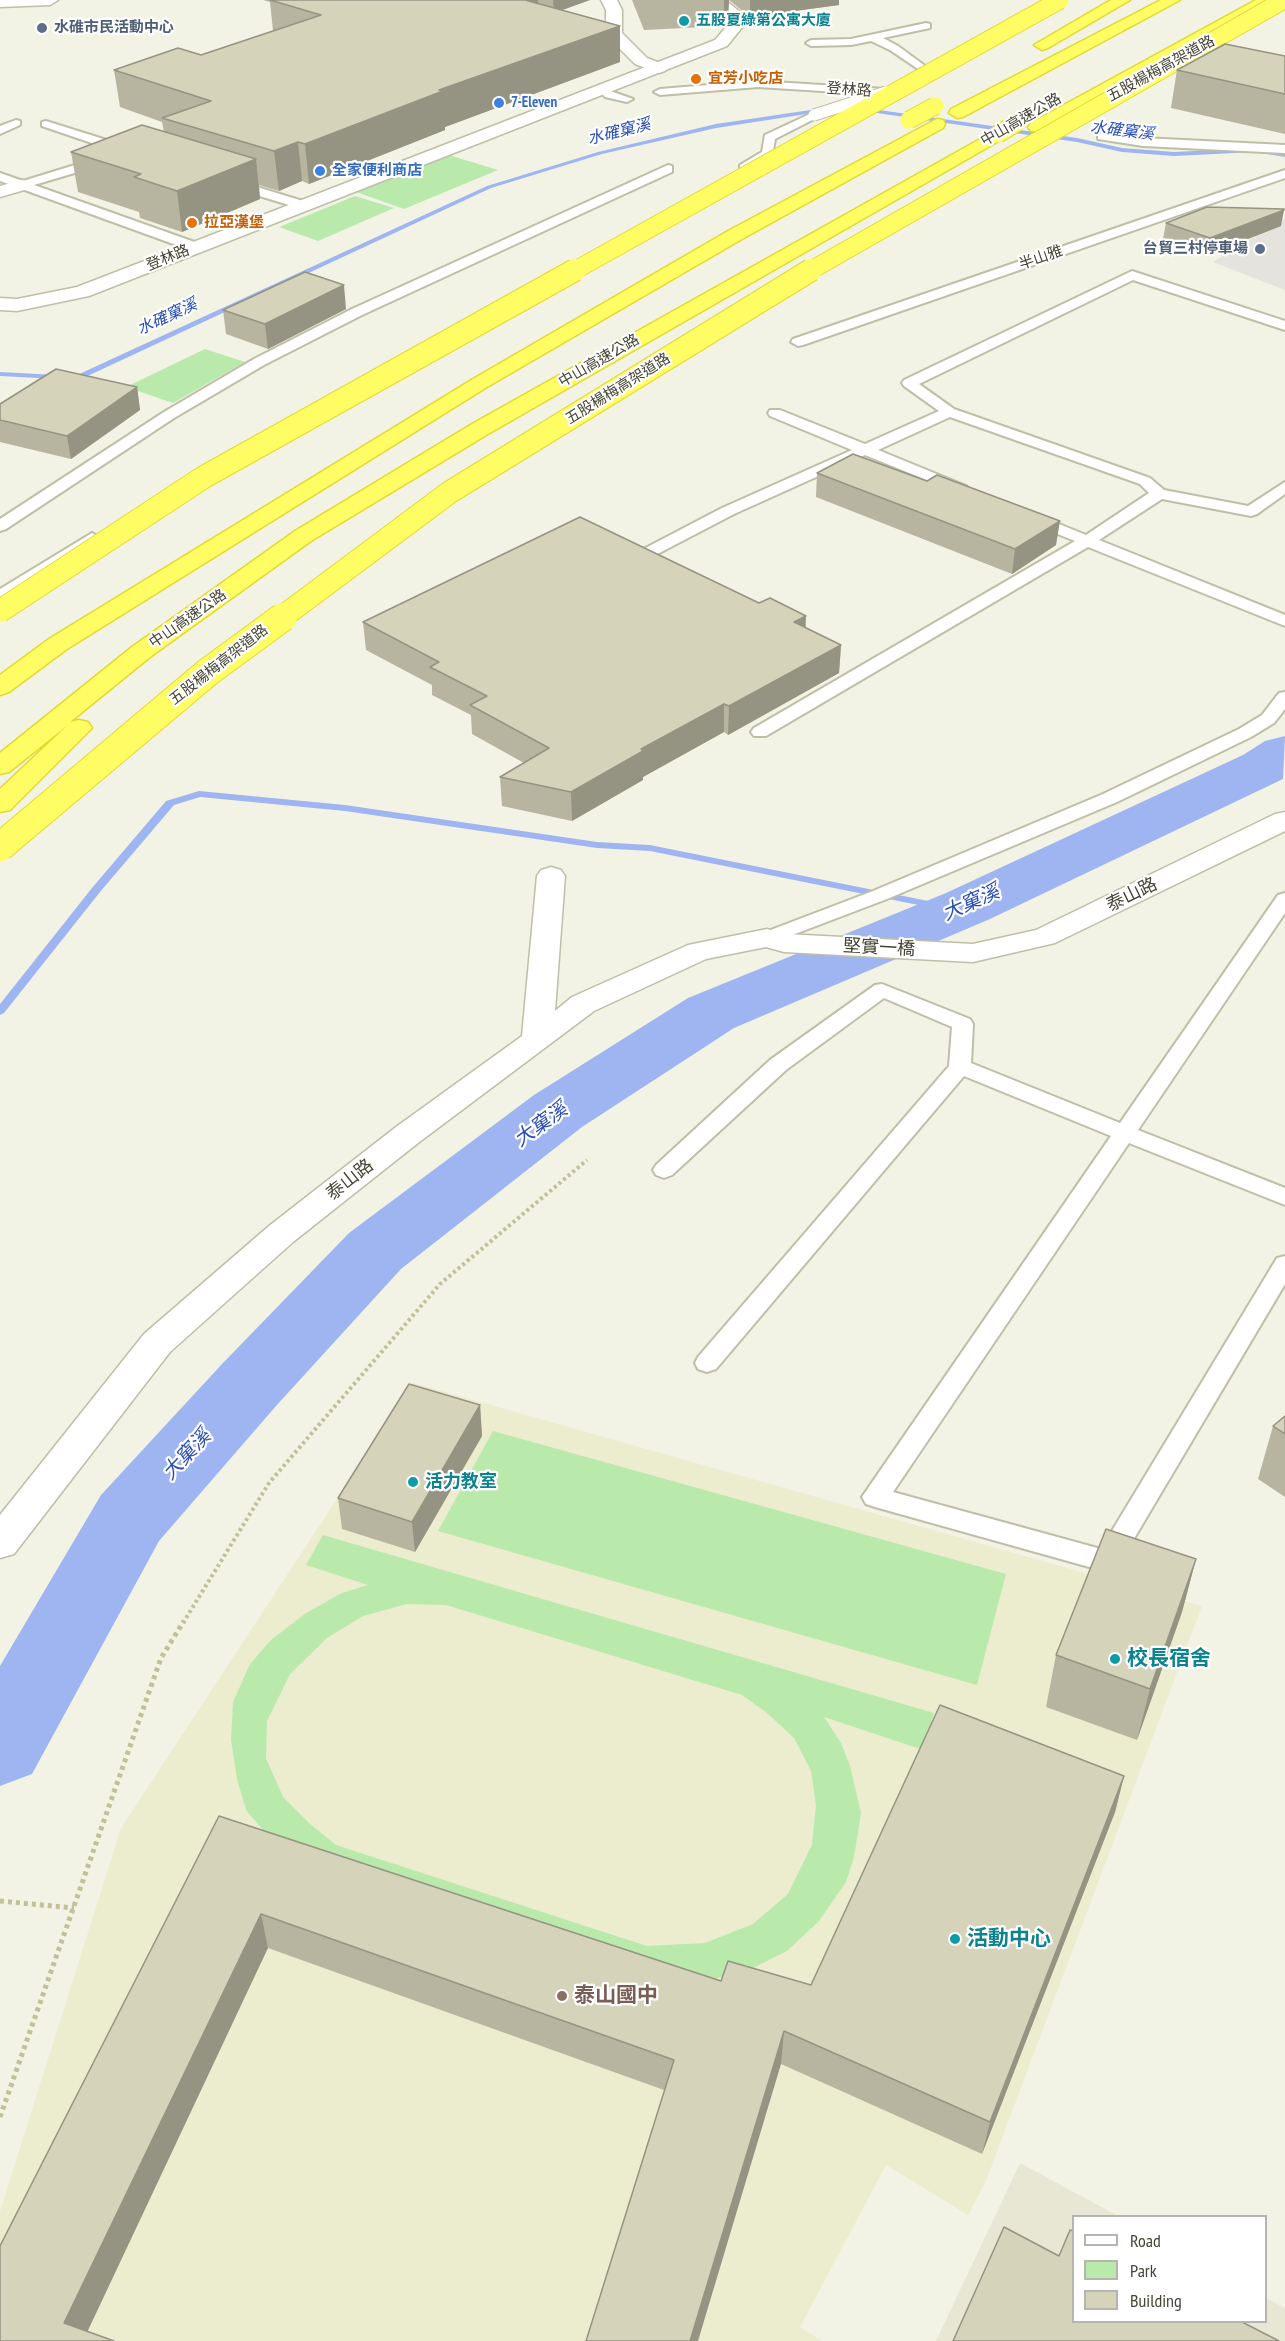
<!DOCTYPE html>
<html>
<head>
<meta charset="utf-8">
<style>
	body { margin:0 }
	#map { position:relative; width:1285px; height:2341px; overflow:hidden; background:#f3f3e5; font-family:"PT Sans Narrow",sans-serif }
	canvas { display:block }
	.legend { position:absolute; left:1072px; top:2215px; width:195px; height:108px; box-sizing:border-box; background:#fff; border:2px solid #b5b4ae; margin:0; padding:8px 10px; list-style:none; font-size:18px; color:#464434 }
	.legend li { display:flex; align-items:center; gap:12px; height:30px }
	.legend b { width:30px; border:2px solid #b5b4ae }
</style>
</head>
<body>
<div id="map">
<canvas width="1285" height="2341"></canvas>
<ul class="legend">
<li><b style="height:8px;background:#fff"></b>Road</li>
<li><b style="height:16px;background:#bae9ac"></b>Park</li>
<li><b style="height:16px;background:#d5d3ba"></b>Building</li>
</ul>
</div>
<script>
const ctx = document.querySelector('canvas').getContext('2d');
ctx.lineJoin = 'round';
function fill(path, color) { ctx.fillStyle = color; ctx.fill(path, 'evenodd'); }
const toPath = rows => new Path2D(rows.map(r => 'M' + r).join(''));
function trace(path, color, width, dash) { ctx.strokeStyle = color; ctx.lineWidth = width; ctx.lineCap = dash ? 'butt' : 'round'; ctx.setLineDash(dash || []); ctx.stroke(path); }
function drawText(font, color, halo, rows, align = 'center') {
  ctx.font = font + ' "PT Sans Narrow","Noto Sans TC",sans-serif'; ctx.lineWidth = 4.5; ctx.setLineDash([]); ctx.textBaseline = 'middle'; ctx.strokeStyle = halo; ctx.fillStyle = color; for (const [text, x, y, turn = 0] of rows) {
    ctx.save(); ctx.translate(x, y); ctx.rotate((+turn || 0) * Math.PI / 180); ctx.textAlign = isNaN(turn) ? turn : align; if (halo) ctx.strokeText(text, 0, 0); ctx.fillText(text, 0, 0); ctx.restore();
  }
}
fill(toPath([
	[1020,2163,1118,2216,1074,2216,1074,2322,1266,2322,1266,2298,1285,2308,1285,2341,936,2341]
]), '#e7e7d3');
fill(toPath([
	[413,1383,1202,1606,986,2181,968,2215,886,2165,800,2327,822,2341,0,2341,0,2211,121,1828]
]), '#ecedce');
fill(toPath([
	[449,155,498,170,404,209,356,192],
	[355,196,394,208,318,241,279,227],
	[205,349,245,362,173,403,126,387],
	[493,1431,1006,1574,977,1685,438,1531],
	[323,1535,934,1713,923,1750,824,1717,841,1743,850,1766,861,1813,854,1857,846,1882,819,1921,787,1951,751,1969,704,1982,273,1842,246,1810,237,1779,231,1740,233,1702,250,1664,271,1640,306,1613,342,1593,368,1585,306,1565],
	[407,1604,446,1605,742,1695,767,1713,794,1738,811,1771,816,1805,812,1845,788,1894,753,1924,705,1943,647,1946,336,1845,310,1824,283,1797,266,1758,267,1721,290,1674,327,1638,363,1616]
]), '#bae9ac');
fill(toPath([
	[1285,219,1285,290,1213,262]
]), '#e4e3dd');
fill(toPath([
	[824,108,826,111,716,128,602,154,491,188,79,380,0,376,0,372,75,376,487,186,598,152,716,124,824,108],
	[865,108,1077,138,1122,148,1174,152,1255,148,1285,153,1285,157,1255,152,1174,156,1122,152,1077,142,863,111,865,108],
	[199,791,345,805,597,842,650,845,958,907,963,910,958,913,650,851,597,848,345,811,200,797,174,805,100,892,4,1013,0,1015,0,1004,92,888,166,801,199,791]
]), '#9fb5f2');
fill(toPath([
	[1285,736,1283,779,990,919,734,1028,582,1127,401,1269,276,1406,159,1541,32,1774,0,1786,0,1666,101,1495,222,1364,349,1233,534,1095,688,998,946,893,1243,755,1265,741,1285,736]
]), '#9fb5f2');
const service = toPath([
	[926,23,930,24,930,28,883,38,898,46,928,68,928,72,924,73,890,50,871,41,851,45,811,46,806,43,811,40,851,39,926,23],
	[758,81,886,89,892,92,886,95,758,87,660,95,654,92,660,89,758,81],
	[604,86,613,92,633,99,627,102,605,97,598,89,604,86],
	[814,112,818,113,818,117,775,139,772,156,748,171,740,171,740,165,762,152,765,135,814,112],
	[16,120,20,121,20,125,0,134,0,126,16,120],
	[46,121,132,148,134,151,128,155,124,154,42,126,42,122,46,121],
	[1102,133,1143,138,1285,145,1285,153,1143,146,1098,139,1098,135,1102,133],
	[104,156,110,160,108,163,34,185,200,244,201,247,200,250,190,250,0,181,0,173,23,181,104,156],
	[668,165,672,166,672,172,362,315,264,365,174,418,6,529,0,531,0,519,164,412,254,359,352,309,668,165],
	[1285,170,1285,178,803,345,798,346,791,342,793,339,1285,170],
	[231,179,306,202,308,205,302,209,227,186,227,180,231,179],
	[1132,271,1285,321,1285,330,1133,280,919,384,954,409,1150,478,1164,490,1248,506,1285,482,1285,494,1257,514,1251,516,1162,499,1099,540,1285,615,1285,626,1088,547,766,736,754,736,751,732,754,728,1075,541,1025,521,1023,518,1025,515,1037,515,1086,535,1149,493,1140,484,950,417,878,450,966,486,969,489,966,492,956,492,865,455,734,514,644,561,632,561,630,558,632,555,722,508,852,450,770,416,768,413,770,410,780,410,865,444,939,411,904,386,902,383,904,380,1132,271],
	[92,533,100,538,98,541,6,599,0,601,0,589,92,533],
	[1285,692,1285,709,1274,723,1251,737,1117,802,887,899,774,942,767,944,760,942,757,938,760,934,873,891,1103,794,1239,729,1262,715,1279,693,1285,692],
	[1285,893,1285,913,1138,1130,1285,1188,1285,1205,1129,1143,893,1492,1101,1549,1277,1258,1285,1256,1285,1284,1116,1569,1107,1572,875,1507,866,1504,862,1497,1111,1136,964,1076,716,1369,707,1372,698,1369,695,1363,698,1357,949,1066,952,1027,884,998,786,1070,672,1175,664,1178,656,1175,653,1170,656,1165,770,1060,875,985,882,984,970,1019,973,1024,971,1063,1120,1123,1278,895,1285,893]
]);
const minor = toPath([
	[0,0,58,0,50,5,0,7,0,0],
	[601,0,617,0,622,10,622,33,647,58,665,65,667,68,665,71,659,73,635,64,608,37,606,34,606,10,601,0],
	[22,180,28,181,31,185,28,189,0,197,0,186,22,180],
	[1285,812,1285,831,1055,943,973,962,784,952,766,947,706,959,594,1011,418,1143,293,1242,170,1352,14,1554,0,1558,0,1515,144,1334,269,1226,396,1127,522,1036,537,876,541,870,551,867,561,870,565,876,555,1011,572,997,688,945,767,929,786,934,973,944,1036,930,1275,814,1285,812]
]);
const tertiary = toPath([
	[707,0,725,0,749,19,727,46,89,296,17,311,0,310,0,298,17,299,77,287,715,40,732,20,707,0]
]);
const motorway = toPath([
	[1111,0,1130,0,1048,48,1042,50,1034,45,1111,0],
	[1161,0,1180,0,963,117,957,118,949,113,951,109,1161,0],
	[1256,0,1275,0,1043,131,1031,131,1028,127,1031,123,1256,0],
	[937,119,943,120,945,124,943,128,742,239,487,387,67,649,9,692,0,695,0,675,49,639,473,379,728,231,937,119],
	[998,129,1004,130,1007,134,1004,138,488,434,311,541,150,657,70,722,79,720,88,722,92,728,10,810,0,812,0,789,69,724,9,772,0,774,0,753,132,647,295,531,472,424,998,129]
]);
trace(service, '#bfbea7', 4);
trace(minor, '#bfbea7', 3);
trace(tertiary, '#bfbea7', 3);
trace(motorway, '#e2da30', 3);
trace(toPath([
	[183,1623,269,1483,440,1284,587,1160]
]), '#c1c098', 4, [3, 3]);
trace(toPath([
	[0,1901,74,1908],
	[0,2117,161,1658,184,1621]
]), '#c1c098', 5, [4, 4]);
fill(service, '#fff');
fill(minor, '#fff');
fill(tertiary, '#fff');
fill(motorway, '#fffd64');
const serviceBridge = toPath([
	[814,115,886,92]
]);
const motorwayBridgeFar2 = toPath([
	[909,120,935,106],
	[998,134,1018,122],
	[572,272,1060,0],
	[808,272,1284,0]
]);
const motorwayBridgeFar1 = toPath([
	[0,611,204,477,575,270],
	[281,618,450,492,811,270]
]);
const motorwayBridge = toPath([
	[0,847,208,672,283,617]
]);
trace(serviceBridge, '#bfbea7', 13, []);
trace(motorwayBridgeFar2, '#e2da30', 19, []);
trace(motorwayBridgeFar1, '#e2da30', 24, []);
trace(motorwayBridge, '#e2da30', 30, []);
trace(serviceBridge, '#fff', 11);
trace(motorwayBridgeFar2, '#fffd64', 17);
trace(motorwayBridgeFar1, '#fffd64', 22);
trace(motorwayBridge, '#fffd64', 28);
fill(toPath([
	[263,0,590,0,562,10,620,62,445,127,445,130,309,184,302,181,279,191,259,185,260,199,182,232,140,218,139,212,78,192,71,152,164,132,162,122,120,107,114,70,201,55,273,31,270,2],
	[632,0,839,0,839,5,750,17,729,0,728,20,724,26,644,30],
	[1285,56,1285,134,1171,108,1177,70],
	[1166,223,1281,226,1207,255,1163,239],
	[346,309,268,349,226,334,223,310],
	[137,387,140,410,71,459,0,442,0,404],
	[817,473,1056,545,1012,574,816,497],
	[363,622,806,628,841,645,839,673,728,735,724,732,643,777,643,780,572,821,502,806,500,777,524,763,472,734,471,715,432,695,432,685,366,650],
	[480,1405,482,1436,415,1552,342,1529,338,1498],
	[1285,1416,1285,1497,1258,1479,1273,1426],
	[1196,1559,1182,1612,1137,1740,1046,1707,1056,1655],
	[1124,1776,1115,1812,982,2154,781,2064,664,2090,268,1948,0,2341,219,1816,721,1981,811,1985]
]), '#b7b5a0');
fill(toPath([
	[504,0,538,0,539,18],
	[553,0,590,0,554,13],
	[724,0,729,0,728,20,724,26],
	[750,0,839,0,839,5,750,17],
	[620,26,620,62,445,127,445,130,309,184,305,144,439,90],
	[298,142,302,181,279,191,274,151],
	[256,159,260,199,182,232,177,191],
	[1284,210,1281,226,1207,255,1210,238],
	[344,285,346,309,268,349,265,324],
	[137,387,140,410,71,459,67,436],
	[1060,521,1056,545,1012,574,1015,549],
	[806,616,805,644,794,622],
	[841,645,839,673,728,735,729,706],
	[724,704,724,732,643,777,643,780,572,821,571,792,641,749],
	[480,1405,482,1436,415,1552,412,1522],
	[1196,1559,1182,1612,1137,1740,1150,1689],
	[1124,1776,1115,1812,982,2154,990,2122],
	[261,1914,268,1948,83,2341,64,2323],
	[784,2031,781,2064,698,2341,690,2341]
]), '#959482');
const building = toPath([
	[270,0,525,0,620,26,439,90,443,91,305,144,298,142,274,151,162,118,211,101,114,70,178,48,201,55,321,15,270,0],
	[1225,44,1285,56,1285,94,1177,70,1225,44],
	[142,125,256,159,177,191,134,177,141,174,71,152,142,125],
	[1207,207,1284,209,1284,210,1210,238,1166,223,1207,207],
	[305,272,344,285,265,324,223,310,305,272],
	[56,369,137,387,67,436,0,420,0,404,56,369],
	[853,454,927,481,937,475,1060,521,1015,549,817,473,853,454],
	[580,517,759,603,770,598,806,616,794,622,841,645,729,706,724,704,641,749,643,751,571,792,500,777,549,748,470,705,487,696,430,667,439,662,363,622,580,517],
	[409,1384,480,1405,412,1522,338,1498,409,1384],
	[1285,1416,1285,1434,1273,1426,1285,1416],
	[1106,1529,1196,1559,1150,1689,1056,1655,1106,1529],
	[940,1705,1124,1776,990,2122,784,2031,690,2341,586,2341,674,2060,261,1914,64,2323,114,2341,0,2341,0,2246,219,1816,721,1981,728,1961,811,1985,940,1705],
	[1004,2227,1059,2256,1070,2230,1074,2231,1074,2322,1242,2322,1279,2341,953,2341,1004,2227]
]);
fill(building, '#d5d3ba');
trace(building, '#959482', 1.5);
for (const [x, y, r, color] of [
	[684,21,6,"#0f9aa8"],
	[42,28,6,"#5c6f8a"],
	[696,79,6,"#e8710a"],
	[499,103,6,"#3f7fe0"],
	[320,171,6,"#3f7fe0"],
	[192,223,6,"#e8710a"],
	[1260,249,6,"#5c6f8a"],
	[413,1482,6,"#0f9aa8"],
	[1115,1659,6,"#0f9aa8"],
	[955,1939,6,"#0f9aa8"],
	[562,1996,6,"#8d6e63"]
]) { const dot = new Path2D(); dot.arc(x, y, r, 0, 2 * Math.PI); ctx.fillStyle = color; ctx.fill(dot); trace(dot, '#fff', 2); }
drawText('bold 15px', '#0d838f', '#fff', [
	["五股夏綠第公寓大廈",696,21]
], 'left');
drawText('bold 15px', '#4e5e75', '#fff', [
	["水碓市民活動中心",54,28],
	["台貿三村停車場",1248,249,"right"]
], 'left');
drawText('15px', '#464434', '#fff', [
	["五股楊梅高架道路",1161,69,-29],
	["登林路",849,90,4],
	["中山高速公路",1021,120,-30],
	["登林路",168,258,-22],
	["半山雅",1041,258,-19],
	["中山高速公路",599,361,-30],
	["五股楊梅高架道路",618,389,-32],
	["中山高速公路",188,619,-35],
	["五股楊梅高架道路",219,665,-38]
]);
drawText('bold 15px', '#c56008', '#fff', [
	["宜芳小吃店",708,79],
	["拉亞漢堡",204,223]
], 'left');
drawText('bold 15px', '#366cbe', '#fff', [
	["7-Eleven",511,103],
	["全家便利商店",332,171]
], 'left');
drawText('italic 16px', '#2a4eb5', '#fff', [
	["水確窠溪",1122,131,7],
	["水確窠溪",619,132,-14],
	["水確窠溪",167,317,-25]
]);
drawText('18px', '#464434', '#fff', [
	["泰山路",1132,895,-26],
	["堅實一橋",879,948,3],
	["泰山路",350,1180,-38]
]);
drawText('bold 18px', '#0d838f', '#fff', [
	["活力教室",425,1482]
], 'left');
drawText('italic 20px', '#2a4eb5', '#fff', [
	["大窠溪",971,903,-24],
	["大窠溪",541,1125,-36],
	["大窠溪",187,1455,-47]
]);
drawText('bold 21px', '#0d838f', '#fff', [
	["校長宿舍",1127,1659],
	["活動中心",967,1939]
], 'left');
drawText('bold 21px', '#785e54', '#fff', [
	["泰山國中",574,1996]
], 'left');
</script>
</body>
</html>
